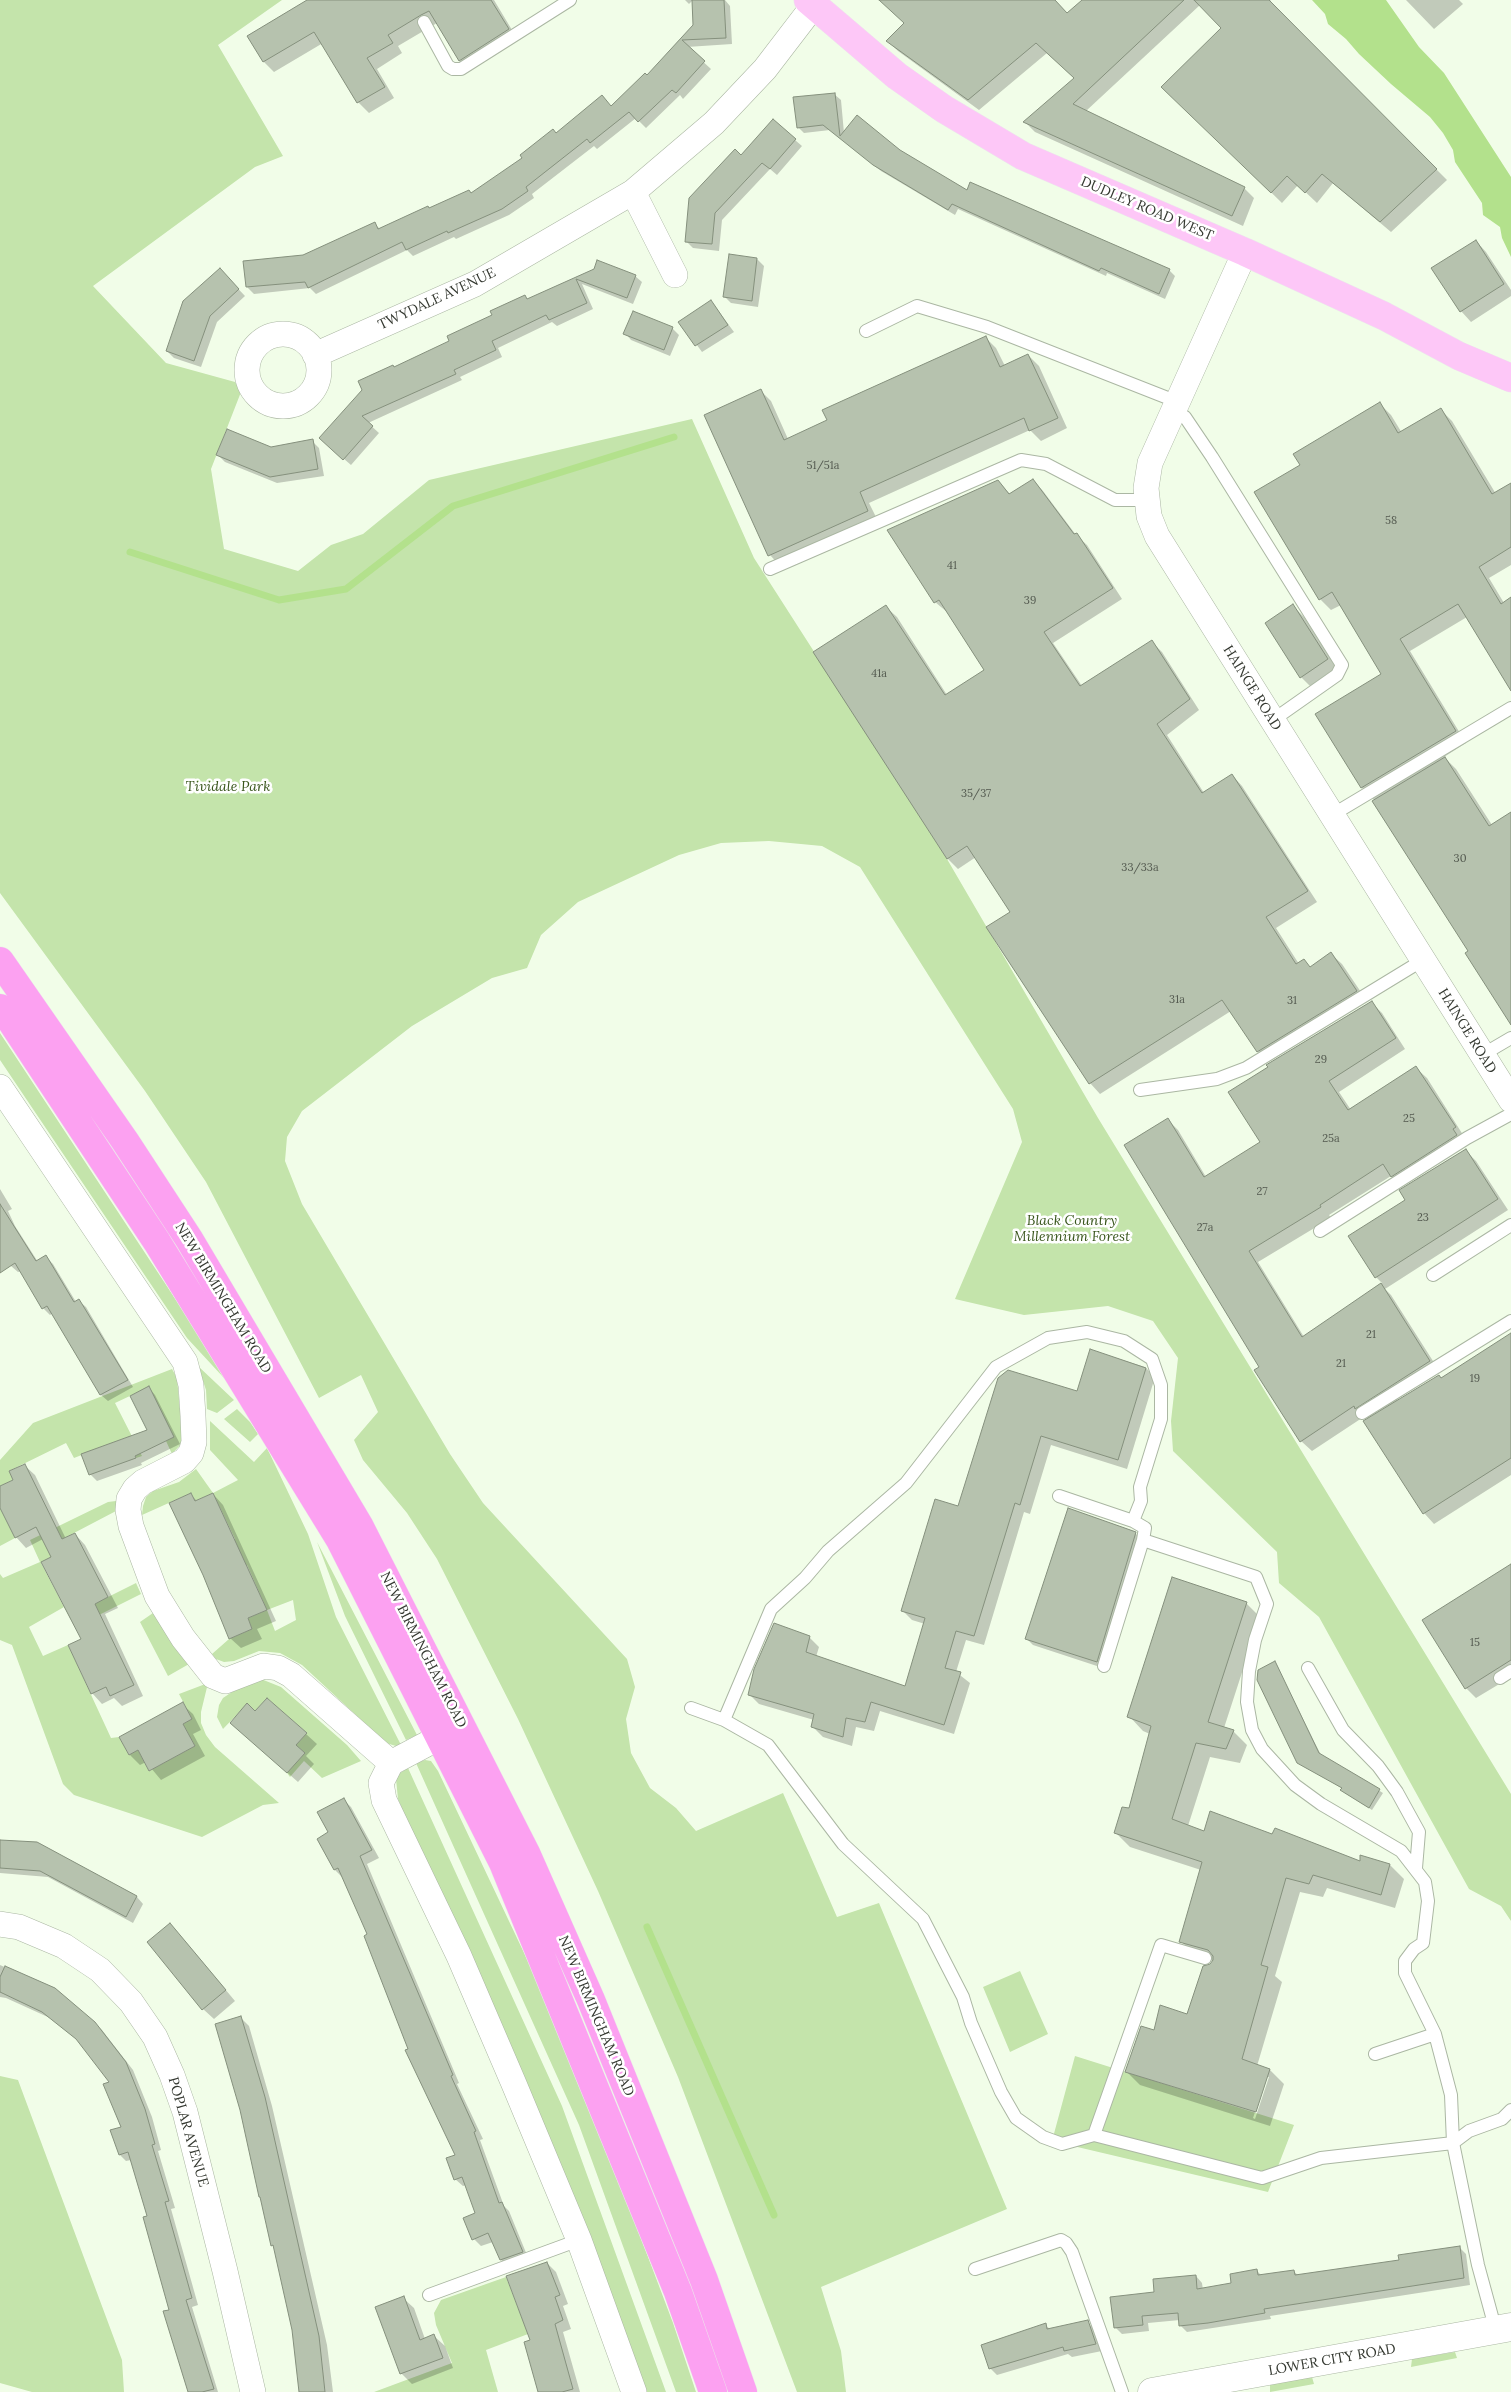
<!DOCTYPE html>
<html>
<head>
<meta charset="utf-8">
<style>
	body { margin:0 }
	canvas { display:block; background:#f1fde8 }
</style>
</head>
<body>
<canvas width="1511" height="2392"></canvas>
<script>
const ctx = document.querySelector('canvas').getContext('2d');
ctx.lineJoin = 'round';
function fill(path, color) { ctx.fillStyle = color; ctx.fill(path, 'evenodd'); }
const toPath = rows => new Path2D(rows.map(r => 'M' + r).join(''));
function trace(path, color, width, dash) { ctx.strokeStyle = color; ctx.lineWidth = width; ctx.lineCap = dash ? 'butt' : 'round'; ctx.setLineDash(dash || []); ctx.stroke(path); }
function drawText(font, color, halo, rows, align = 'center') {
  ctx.font = font + ' Lora,serif'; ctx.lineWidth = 5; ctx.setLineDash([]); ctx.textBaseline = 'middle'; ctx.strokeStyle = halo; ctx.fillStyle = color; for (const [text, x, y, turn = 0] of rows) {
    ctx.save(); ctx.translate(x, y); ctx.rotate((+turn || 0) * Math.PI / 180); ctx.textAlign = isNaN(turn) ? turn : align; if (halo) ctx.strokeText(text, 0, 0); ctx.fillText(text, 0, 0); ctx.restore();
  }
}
fill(toPath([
	[0,0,282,0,218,45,283,156,255,167,93,286,166,363,235,382,241,392,211,469,224,549,298,571,331,545,363,534,429,480,692,419,754,558,947,859,1098,1118,1511,1794,1511,1921,1501,1906,1469,1889,1319,1617,1279,1583,1277,1552,1173,1451,1171,1421,1178,1358,1153,1321,1108,1306,1024,1315,955,1299,1022,1142,1013,1109,860,867,822,846,769,841,721,843,679,855,578,902,541,935,527,968,492,978,412,1026,302,1111,287,1137,285,1161,302,1204,450,1454,483,1503,627,1659,635,1687,626,1719,631,1753,650,1788,676,1808,696,1831,783,1793,837,1917,879,1903,1007,2209,821,2287,841,2351,846,2392,797,2392,678,2077,598,1891,518,1719,437,1559,407,1513,363,1460,354,1440,378,1412,361,1375,319,1398,206,1182,145,1091,0,893],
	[0,1033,236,1391,187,1338,0,1060],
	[198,1366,234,1400,217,1413,207,1409,206,1390],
	[172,1369,177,1378,182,1431,181,1444,172,1454,166,1441,173,1437,149,1387,115,1403,142,1456,136,1458,128,1437,74,1458,66,1443,9,1471,13,1480,0,1486,0,1460,33,1423],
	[237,1409,250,1422,258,1434,250,1442,224,1419],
	[210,1421,254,1462,267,1448,308,1534,336,1617,401,1745,396,1746,386,1743,302,1665,280,1653,259,1651,234,1661,224,1662,216,1659,212,1654,229,1639,252,1629,248,1618,267,1610,247,1565,227,1573,216,1548,235,1539,213,1493,195,1501,191,1493,142,1515,143,1506,146,1497,153,1491,179,1482,196,1469,213,1493,238,1480,210,1450],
	[293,1600,296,1620,275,1631,267,1610],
	[116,1501,116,1511,53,1544,57,1554,41,1563,64,1607,81,1599,86,1608,136,1583,141,1594,75,1627,64,1607,29,1627,43,1656,68,1645,111,1738,119,1737,129,1755,138,1750,149,1771,195,1746,183,1724,192,1719,179,1694,208,1683,201,1712,201,1723,206,1735,215,1747,279,1803,263,1805,202,1837,74,1795,63,1784,12,1645,0,1640,0,1574,3,1578,40,1562,30,1540,108,1502],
	[0,1508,15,1538,0,1546],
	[317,1542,417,1735,406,1740,345,1616],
	[153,1613,189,1664,168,1676,140,1622],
	[261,1679,281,1687,347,1745,361,1761,322,1778,304,1761,290,1777,287,1773,305,1753,296,1745,307,1733,267,1698,255,1711,247,1704,223,1729,217,1717,219,1705,223,1698,235,1690],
	[425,1760,431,1761,438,1771,543,1993,628,2204,673,2323,696,2392,676,2392,579,2125,416,1763],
	[408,1768,562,2106,666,2392,641,2392,398,1799,396,1779,400,1773],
	[1020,1971,1048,2034,1010,2052,983,1987],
	[1075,2056,1294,2125,1268,2192,1052,2141],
	[0,2076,18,2080,122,2360,124,2392,32,2392,0,2383],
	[506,2277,528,2334,486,2350,498,2392,374,2392,452,2363,436,2325,434,2313,441,2300],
	[1455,2352,1457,2358,1411,2367,1412,2359],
	[1312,2377,1314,2384,1270,2392,1270,2384]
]), '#c4e4ab');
fill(toPath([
	[1312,0,1386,0,1419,47,1444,73,1511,177,1511,257,1502,238,1500,227,1483,215,1482,203,1455,162,1453,150,1443,133,1430,117,1391,84,1359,54,1346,39,1328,24,1325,14]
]), '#b3e18c');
fill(toPath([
	[310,0,494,0,518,40,470,71,460,60,437,23,398,46,402,53,377,69,394,98,369,113,358,102,323,43,274,72,264,62,248,37],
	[685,0,693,0,689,4],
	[700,0,725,0,730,6,732,44,687,47,711,69,683,99,680,95,646,128,636,118,597,149,594,146,532,194,534,198,509,215,456,239,454,237,413,256,407,250,316,294,310,288,254,294,247,287,304,256,375,224,381,230,472,194,556,134,602,97,611,107,647,77,694,25],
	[880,0,1053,0,1067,14,1083,0,1271,0,1269,2,1447,180,1391,232,1333,183,1317,203,1298,185,1282,203,1163,87,1223,28,1200,5,1086,111,1244,188,1254,198,1243,226,1035,132,1025,122,1075,79,1047,53,979,110,898,51,888,41,906,24],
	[1406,0,1459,0,1463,4,1434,29],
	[834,94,841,100,844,133,900,151,968,192,1169,270,1175,276,1165,299,1107,273,1106,276,958,209,955,215,881,171,830,130,804,133,798,127],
	[795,140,802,146,777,175,770,169,722,220,719,251,693,248,686,241,741,157],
	[1476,241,1486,252,1511,290,1511,296,1471,322,1461,311],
	[757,259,764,266,758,307,731,303,724,296],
	[595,269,635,276,642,282,633,304,582,284,593,309,557,326,552,322,498,348,502,357,460,377,462,380,368,423,379,433,351,465,328,445,395,369,450,341,525,296,528,300],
	[226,276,245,296,217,322,201,367,174,358,167,351],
	[711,301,734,332,702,352,680,322],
	[672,328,679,335,670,356,631,340,625,333],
	[986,338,996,348,1005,366,1028,355,1039,366,1067,428,1041,441,1030,430,869,503,878,521,780,566,770,555,761,391,771,401,788,439,829,421],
	[1380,404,1391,415,1402,433,1441,410,1452,421,1496,494,1511,484,1511,565,1489,578,1504,603,1511,599,1511,689,1467,617,1410,651,1466,743,1444,757,1456,769,1492,825,1511,813,1511,1023,1470,952,1375,801,1362,788,1317,714,1383,674,1341,605,1331,610,1320,599,1301,465],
	[312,441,319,448,324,476,277,483,225,462,218,455],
	[1033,480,1043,491,1076,535,1087,545,1122,599,1053,643,1082,686,1152,642,1162,652,1199,710,1167,735,1204,793,1232,775,1242,786,1317,902,1276,928,1299,964,1304,961,1311,968,1331,954,1342,964,1367,1001,1269,1061,1258,1051,1231,1011,1100,1094,1090,1083,1011,912,976,857,958,869,948,859,886,607,897,617,947,695,985,671,947,612,935,602,998,481,1010,494],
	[1293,606,1304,617,1338,670,1311,687,1301,677],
	[1371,1002,1382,1013,1405,1049,1339,1092,1351,1110,1416,1068,1427,1078,1465,1138,1402,1186,1391,1176,1329,1215,1331,1218,1258,1262,1304,1337,1382,1283,1376,1277,1407,1200,1465,1150,1476,1161,1508,1210,1385,1289,1391,1295,1440,1372,1397,1399,1399,1401,1441,1379,1511,1334,1511,1475,1434,1524,1424,1513,1365,1416,1312,1451,1301,1441,1261,1367,1168,1120,1178,1130,1206,1177,1262,1143],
	[0,1189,12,1209,8,1211,15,1226,38,1262,46,1257,53,1264,76,1302,79,1301,86,1307,133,1387,108,1401,101,1395,53,1313,50,1315,43,1308,21,1271,18,1272,11,1266,0,1246],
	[1091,1350,1145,1367,1155,1377,1127,1469,1051,1445,1030,1514,1024,1512,984,1645,966,1640,956,1672,970,1683,954,1734,880,1711,874,1731,856,1727,852,1746,823,1737,813,1727,814,1720,759,1704,749,1694,809,1637,819,1647,816,1657,905,1687,925,1624,912,1620,902,1610,959,1508,1077,1393],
	[149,1388,155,1395,180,1444,141,1463,142,1465,97,1481,90,1474,148,1431],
	[24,1465,35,1475,66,1539,75,1534,85,1545,118,1608,105,1614,143,1696,122,1706,114,1698,102,1704,92,1693,83,1640,53,1558,43,1539,26,1548,16,1537,0,1505,0,1488,15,1480],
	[213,1494,223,1505,276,1621,257,1629,262,1639,241,1648,230,1638,191,1495,197,1501],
	[1135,1533,1142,1540,1103,1668,1033,1645,1026,1638],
	[1511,1565,1511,1677,1476,1698,1466,1688],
	[1246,1603,1260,1617,1224,1728,1233,1731,1247,1745,1240,1763,1210,1757,1188,1826,1205,1832,1272,1836,1361,1862,1362,1857,1390,1865,1404,1879,1395,1908,1327,1888,1323,1897,1300,1892,1275,1976,1282,1982,1257,2066,1270,2070,1284,2084,1270,2126,1140,2085,1126,2071,1155,2032,1188,2015,1213,1961,1195,1956,1181,1941,1201,1870,1130,1847,1116,1833,1130,1810,1150,1734,1143,1731,1129,1716],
	[1267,2077,1269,2077,1255,2119,1253,2118],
	[1275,1663,1321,1755,1383,1793,1372,1810,1345,1793,1343,1789,1298,1762],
	[182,1704,193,1714,201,1730,193,1734,205,1756,161,1780,146,1762,140,1765,130,1755,120,1738],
	[255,1713,306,1734,317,1744,306,1756,314,1764,298,1782,242,1733],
	[344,1800,351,1807,379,1858,367,1864,459,2083,457,2084,483,2139,480,2140,504,2206,509,2211,529,2260,508,2267,501,2260,493,2242,481,2246,474,2239,477,2213,467,2185,463,2186,455,2179,457,2155,410,2049,369,1935,342,1877,335,1870,318,1839,330,1833],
	[0,1841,37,1844,137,1897,143,1904,133,1923,48,1877,0,1873],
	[180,1935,235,2001,214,2019,203,2009],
	[0,1965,54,1989,102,2030,133,2070,152,2117,161,2150,158,2151,175,2208,171,2209,198,2305,192,2307,218,2392,189,2392,149,2217,131,2160,126,2161,120,2155,122,2127,111,2082,80,2042,50,2018,6,1998,0,1997],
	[241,2018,249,2026,272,2106,327,2345,333,2392,302,2392,294,2330,275,2248,272,2245],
	[1459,2247,1466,2254,1470,2285,1270,2316,1271,2319,1187,2332,1180,2325,1180,2320,1148,2323,1149,2331,1122,2334,1115,2327,1156,2293,1196,2276,1202,2283,1203,2290,1233,2284,1257,2271,1262,2276,1293,2271,1298,2275,1400,2261],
	[547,2263,556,2272,568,2304,563,2306,571,2329,563,2332,580,2392,539,2392,532,2341],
	[403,2298,414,2308,425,2339,434,2336,445,2346,453,2368,412,2384,401,2373],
	[1087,2322,1094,2329,1102,2351,1072,2357,1068,2354,997,2375,990,2368,1045,2325,1050,2329]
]), '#0003');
trace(toPath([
	[130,552,279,600,346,589,453,506,674,437],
	[647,1927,774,2215]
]), '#b3e18c', 7);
const building = toPath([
	[307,0,491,0,509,29,459,61,429,11,421,15,388,35,393,43,367,58,385,87,357,103,314,32,263,62,247,36,307,0],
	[692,0,724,0,726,38,682,40,705,61,676,93,672,90,638,122,629,112,590,143,587,139,526,187,528,191,502,209,448,233,447,231,406,250,402,242,308,288,305,282,246,287,243,261,303,255,375,222,378,229,428,206,429,208,469,190,471,193,522,158,520,155,553,129,556,133,602,95,611,106,645,73,647,75,693,25,692,0],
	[879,0,1055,0,1067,13,1082,0,1184,0,1073,104,1245,187,1232,216,1023,122,1074,78,1036,43,968,100,886,41,904,23,879,0],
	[1194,0,1269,0,1437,169,1380,222,1322,174,1305,193,1287,176,1271,193,1161,87,1221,28,1194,0],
	[835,93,840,136,857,115,900,150,967,190,970,182,1170,269,1159,294,1101,268,1099,271,952,204,948,210,873,165,823,125,797,128,793,97,835,93],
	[773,119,796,139,770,169,762,163,715,213,712,244,685,242,689,198,735,149,741,155,773,119],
	[1476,240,1504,284,1460,312,1431,268,1476,240],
	[729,254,757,258,752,301,723,297,729,254],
	[597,260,636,275,627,298,576,279,587,303,549,320,546,315,492,341,496,350,454,370,456,374,362,416,373,426,343,460,319,438,362,390,358,381,393,365,394,367,449,341,447,336,492,315,490,311,525,295,527,299,594,269,597,260],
	[220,268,239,289,210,316,194,361,166,351,183,301,220,268],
	[711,300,728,325,695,346,678,322,711,300],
	[633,311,673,327,664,350,623,334,633,311],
	[986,336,1000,367,1028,354,1058,418,1029,431,1024,418,860,492,868,511,768,556,704,415,761,389,784,440,827,420,822,410,986,336],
	[1380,402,1398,433,1441,408,1492,494,1511,483,1511,547,1479,567,1501,604,1511,597,1511,691,1458,604,1400,639,1456,731,1361,788,1315,714,1381,674,1332,592,1319,600,1254,492,1300,465,1293,454,1380,402],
	[227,429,271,447,313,439,318,469,270,477,216,455,227,429],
	[1033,479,1074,534,1077,533,1113,588,1044,632,1080,686,1152,640,1190,699,1157,724,1202,793,1232,774,1308,891,1266,917,1296,964,1304,959,1310,967,1331,952,1357,991,1257,1052,1222,1000,1089,1084,986,927,1010,912,967,846,947,859,813,652,886,605,945,695,984,670,939,600,934,603,887,530,998,480,1009,494,1033,479],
	[1293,604,1328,659,1300,678,1265,623,1293,604],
	[1445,757,1489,826,1511,812,1511,1025,1465,953,1468,951,1372,801,1445,757],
	[1372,1001,1396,1038,1329,1081,1348,1110,1416,1066,1456,1127,1453,1129,1457,1135,1391,1177,1383,1164,1320,1205,1321,1207,1249,1251,1302,1337,1381,1283,1430,1361,1355,1409,1354,1406,1300,1442,1254,1370,1259,1367,1124,1145,1168,1118,1204,1177,1260,1142,1228,1092,1268,1067,1266,1065,1372,1001],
	[1466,1149,1498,1199,1375,1278,1348,1236,1405,1200,1399,1190,1466,1149],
	[0,1204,36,1261,46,1255,74,1302,79,1299,128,1380,100,1395,47,1306,42,1309,15,1263,0,1273,0,1204],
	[1511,1333,1511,1458,1423,1514,1363,1421,1439,1375,1441,1378,1511,1333],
	[1090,1349,1146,1368,1118,1460,1041,1436,1020,1505,1015,1503,974,1636,956,1631,945,1668,961,1672,944,1725,871,1702,865,1722,846,1718,843,1737,811,1727,814,1714,748,1695,754,1669,774,1623,810,1636,806,1652,905,1686,925,1618,901,1611,935,1499,958,1506,998,1378,1008,1370,1077,1391,1090,1349],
	[149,1386,174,1437,135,1456,136,1458,89,1475,81,1454,147,1430,130,1396,149,1386],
	[25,1464,62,1539,75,1533,108,1597,95,1604,134,1685,110,1696,106,1687,91,1694,68,1645,81,1639,41,1562,51,1557,36,1527,15,1538,0,1508,0,1486,13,1480,9,1471,25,1464],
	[191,1493,195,1501,213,1493,267,1610,248,1618,252,1629,229,1639,203,1575,169,1503,191,1493],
	[1068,1508,1136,1532,1097,1662,1025,1639,1068,1508],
	[1511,1564,1511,1660,1465,1689,1422,1620,1511,1564],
	[1172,1577,1247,1602,1208,1722,1234,1730,1226,1749,1196,1743,1172,1819,1204,1831,1210,1811,1272,1834,1275,1828,1360,1861,1360,1855,1390,1864,1381,1895,1313,1875,1309,1884,1286,1878,1261,1965,1268,1967,1242,2059,1270,2069,1256,2112,1125,2072,1141,2026,1154,2030,1160,2005,1187,2014,1203,1966,1210,1964,1213,1960,1213,1956,1208,1950,1179,1942,1202,1862,1114,1833,1122,1807,1129,1808,1151,1726,1127,1717,1172,1577],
	[1275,1661,1319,1753,1380,1789,1369,1808,1340,1790,1342,1788,1297,1763,1257,1680,1258,1670,1275,1661],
	[267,1698,307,1733,296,1745,305,1753,287,1773,230,1723,247,1703,255,1711,267,1698],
	[183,1702,192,1719,183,1724,195,1746,149,1771,138,1750,129,1755,119,1737,183,1702],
	[344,1798,372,1850,360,1856,453,2075,451,2076,476,2131,474,2132,499,2203,502,2202,523,2252,500,2260,488,2233,472,2240,463,2218,475,2213,462,2177,454,2180,446,2158,455,2155,405,2050,408,2049,364,1936,367,1934,338,1868,334,1870,317,1839,328,1832,317,1812,344,1798],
	[0,1840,37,1842,137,1896,126,1917,40,1871,0,1868,0,1840],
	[170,1923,226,1990,202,2010,147,1942,170,1923],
	[5,1966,55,1988,95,2022,126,2062,145,2109,155,2144,152,2145,169,2201,165,2202,192,2298,186,2300,214,2389,202,2392,188,2392,163,2311,169,2310,143,2217,147,2216,128,2152,119,2155,110,2130,121,2127,103,2084,109,2082,76,2039,42,2012,0,1992,0,1977,5,1966],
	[241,2016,265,2097,319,2336,325,2392,299,2392,292,2330,273,2245,271,2246,260,2197,259,2197,240,2110,215,2024,241,2016],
	[1460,2246,1464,2278,1264,2309,1265,2313,1208,2323,1179,2326,1178,2313,1142,2316,1143,2325,1114,2328,1110,2297,1154,2292,1153,2279,1196,2275,1197,2289,1231,2283,1230,2274,1257,2269,1258,2275,1294,2270,1295,2275,1399,2260,1398,2255,1460,2246],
	[547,2262,560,2295,555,2297,563,2320,555,2324,573,2389,562,2392,538,2392,524,2342,530,2340,506,2276,547,2262],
	[404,2296,420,2340,434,2334,443,2358,400,2374,375,2307,404,2296],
	[1088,2320,1096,2344,1064,2351,1063,2347,989,2369,981,2345,1046,2323,1047,2329,1088,2320]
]);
fill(building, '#b6c2ae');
trace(building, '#85907d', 1);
const lane = toPath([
	[424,22,448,66,453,69,461,69,570,0],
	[866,331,917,306,987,327,1178,402],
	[1174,410,1185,417,1212,457,1342,665,1337,675,1273,720],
	[770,569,1021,460,1046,464,1115,500,1147,500],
	[1332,815,1511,708],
	[1482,1055,1511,1038],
	[1140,1090,1217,1079,1246,1068,1423,960],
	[1320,1231,1467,1138,1511,1114],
	[1433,1275,1511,1225],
	[1362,1413,1511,1321],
	[1059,1496,1133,1521,1145,1528,1143,1540],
	[1104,1666,1143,1540,1256,1577,1267,1604,1255,1640,1249,1671,1247,1702,1252,1730,1262,1749,1295,1785,1321,1804,1401,1851,1425,1882,1428,1901,1423,1943,1414,1949,1405,1961,1405,1973,1435,2034,1451,2095,1453,2143,1469,2131,1502,2119,1511,2110],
	[1308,1668,1343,1730,1378,1766,1397,1792,1419,1832,1416,1868],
	[1500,1678,1511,1671],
	[691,1708,724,1720,768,1745,843,1844,923,1919,963,1997,971,2023,1001,2092,1016,2118,1043,2137,1062,2144,1094,2135,1262,2178,1321,2158,1453,2143,1478,2265,1496,2331],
	[724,1720,771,1609,805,1578,828,1551,906,1483,996,1367,1048,1338,1087,1332,1124,1341,1152,1359,1161,1385,1161,1419,1140,1487,1141,1501,1133,1521],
	[1375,2054,1435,2034],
	[1094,2135,1161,1945,1205,1958],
	[975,2269,1061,2240,1066,2243,1072,2252,1122,2392],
	[429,2295,579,2240]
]);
const street = toPath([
	[633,192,675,275],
	[1245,252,1150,463,1146,488,1149,516,1157,536,1511,1100],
	'247 370a36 36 0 1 1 72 0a36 36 0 1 1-72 0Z',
	[315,355,475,284,633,192,714,123,765,69,814,5],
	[0,1087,185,1362,191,1385,193,1416,194,1442,191,1453,184,1461,143,1482,135,1489,129,1499,128,1510,131,1526,157,1596,183,1638,213,1676,225,1681,264,1666,278,1668,291,1675,391,1763],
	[440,1737,391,1763,381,1783,384,1800,459,1956,514,2084,579,2240,634,2392],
	[0,1924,19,1927,64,1946,100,1970,131,2002,155,2037,172,2075,185,2112,225,2271,253,2392]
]);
const secondary = toPath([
	[1152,2392,1511,2327]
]);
const primary = toPath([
	[808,0,897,76,944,109,1023,156,1245,252,1384,316,1459,356,1511,378]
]);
const highway = toPath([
	[0,961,125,1141,189,1239,360,1527,526,1853,591,2000,704,2280,743,2392],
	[0,1008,9,1018,157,1242,340,1540,503,1863,678,2292,713,2392]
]);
trace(lane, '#abb7a3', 14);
trace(street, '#abb7a3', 26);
trace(secondary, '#abb7a3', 29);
trace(primary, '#ebebea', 29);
trace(highway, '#ebebea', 29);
trace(lane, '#fff', 12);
trace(street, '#fff', 25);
trace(secondary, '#fff', 28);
trace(primary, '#fdc7f7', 28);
trace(highway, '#fca1f1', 28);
drawText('11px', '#545a50', null, [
	["51/51a",823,466],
	["58",1391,521],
	["41",952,566],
	["39",1030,601],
	["41a",879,674],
	["35/37",976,794],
	["30",1460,859],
	["33/33a",1140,868],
	["31a",1177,1000],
	["31",1292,1001],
	["29",1321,1060],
	["25",1409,1119],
	["25a",1331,1139],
	["27",1262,1192],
	["23",1423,1218],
	["27a",1205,1228],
	["21",1371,1335],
	["21",1341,1364],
	["19",1475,1379],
	["15",1475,1643]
]);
drawText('14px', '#343830', '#fff', [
	["DUDLEY ROAD WEST",1147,209,23],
	["TWYDALE AVENUE",437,299,-25],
	["HAINGE ROAD",1252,688,58],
	["HAINGE ROAD",1467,1031,58],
	["NEW BIRMINGHAM ROAD",223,1298,59],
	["NEW BIRMINGHAM ROAD",423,1650,63],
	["NEW BIRMINGHAM ROAD",596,2016,67],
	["POPLAR AVENUE",188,2132,74],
	["LOWER CITY ROAD",1332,2360,-10]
]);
drawText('italic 14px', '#39561c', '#fff', [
	["Tividale Park",228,787],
	["Black Country",1072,1221],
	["Millennium Forest",1072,1237]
]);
</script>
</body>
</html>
